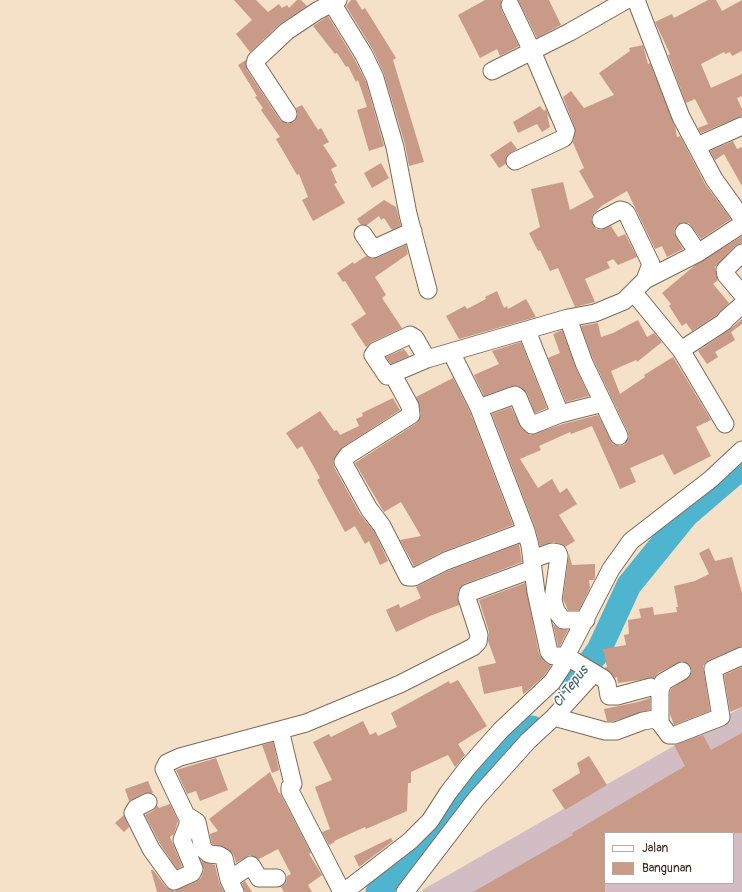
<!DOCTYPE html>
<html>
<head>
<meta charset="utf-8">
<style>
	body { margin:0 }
	#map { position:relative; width:742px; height:892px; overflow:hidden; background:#f4e1c8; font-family:Pangolin,sans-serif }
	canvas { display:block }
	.legend { position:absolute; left:604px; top:832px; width:130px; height:52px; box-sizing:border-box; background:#fff; border:1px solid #b1aaa5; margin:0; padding:5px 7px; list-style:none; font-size:12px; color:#3b2a1e }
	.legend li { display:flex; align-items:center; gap:8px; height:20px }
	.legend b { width:20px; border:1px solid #b1aaa5 }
</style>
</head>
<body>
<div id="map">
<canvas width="742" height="892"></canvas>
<ul class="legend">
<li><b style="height:5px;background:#fff"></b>Jalan</li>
<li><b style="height:11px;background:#c99a87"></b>Bangunan</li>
</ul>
</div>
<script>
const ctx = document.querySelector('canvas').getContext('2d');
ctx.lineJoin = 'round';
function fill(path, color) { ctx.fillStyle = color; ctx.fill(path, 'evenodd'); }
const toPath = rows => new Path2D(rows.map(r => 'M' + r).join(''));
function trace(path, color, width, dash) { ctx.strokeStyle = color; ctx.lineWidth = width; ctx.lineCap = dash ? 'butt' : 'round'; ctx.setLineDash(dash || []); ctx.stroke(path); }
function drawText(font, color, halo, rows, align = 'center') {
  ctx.font = font + ' Pangolin,sans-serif'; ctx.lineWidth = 3.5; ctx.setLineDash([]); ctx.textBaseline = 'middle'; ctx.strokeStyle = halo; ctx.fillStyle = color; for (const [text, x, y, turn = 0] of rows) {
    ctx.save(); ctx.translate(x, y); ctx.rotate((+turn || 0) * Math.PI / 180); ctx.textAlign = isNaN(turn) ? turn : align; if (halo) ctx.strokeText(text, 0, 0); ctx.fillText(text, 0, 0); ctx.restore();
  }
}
fill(toPath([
	[742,707,742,892,423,892,422,890],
	[605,833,733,833,733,883,605,883]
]), '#d2bdc5');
trace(toPath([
	[571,688,599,650,629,585,686,515,742,467],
	[378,892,517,741,532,728]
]), '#4fb4cd', 25);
fill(toPath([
	[234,0,256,0,268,12,279,4,282,8,287,5,289,8,297,0,301,0,307,6,280,24,250,52,236,34,252,20],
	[351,0,356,0,362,10,365,8,396,58,393,60,424,162,409,166,405,144,384,74,373,50,346,6],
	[485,0,501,0,501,9,519,46,500,56,497,49,480,58,458,15],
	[518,0,549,0,561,25,537,38],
	[708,0,716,0,722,11,742,0,742,51,732,56,730,52,725,54,724,52,701,64,711,88,742,74,742,96,737,98,742,109,742,116,701,133,698,128,708,124,695,99,686,103,668,55,670,54,655,22,672,14,674,18],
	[328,16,355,60,366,82,384,146,369,151,357,110,367,107,358,80,356,82,348,66,346,67,337,53,335,54,313,26],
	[643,45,648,64,650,63,675,126,677,137,680,136,705,184,731,219,701,239,689,223,679,224,675,227,674,233,683,249,667,257,662,246,655,249,627,191,603,205,593,214,591,220,596,229,601,230,611,226,618,237,625,234,637,257,618,265,613,259,607,262,610,268,585,279,595,302,575,307,558,268,550,271,540,250,538,251,529,233,540,227,531,189,563,182,570,210,594,197,579,171,584,168,573,143,575,128,563,97,571,91,584,108,614,95,599,73,630,51,629,48],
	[246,60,247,70,280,120,288,124,294,122,298,114,296,108,302,105,318,130,321,128,329,142,323,145,337,166,331,169,337,183,334,184,345,203,313,221,302,200,308,197,299,174,297,175,276,139,280,137,261,110,263,108,255,97,257,96,238,65],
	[540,106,544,111,546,109,551,121,547,114,550,127,542,132,537,124,518,133,513,122],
	[511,141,517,149,507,155,506,164,499,168,490,155],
	[733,141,737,149,742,147,742,186,724,154,715,160,710,151],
	[381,163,389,178,372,188,364,173],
	[384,200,396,207,401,226,392,230,384,218,381,220,379,216,367,225,361,225,357,219],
	[742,236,742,243,735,246,715,267,718,280,713,284,729,303,717,315,692,331,686,323,682,326,669,306,671,304,662,293,694,266],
	[406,245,408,254,375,277,386,295,382,298,402,328,372,342,366,347,351,324,366,314,345,281,343,282,337,273,353,262,354,264,366,256,372,259,377,258],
	[497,291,504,308,507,306,508,309,526,299,536,317,459,339,446,316,465,306,467,309,486,299,485,297],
	[742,319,742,324,731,332,735,340,715,352,718,357,707,364,698,351,729,330],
	[638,320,647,337,654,333,662,342,637,362,636,360,611,371,620,394,645,377,644,375,673,357,711,420,696,427,711,456,674,475,663,454,630,468,636,482,620,489,592,426,571,434,570,432,539,446,541,450,520,459,538,488,552,479,560,493,567,488,577,504,559,515,575,541,565,547,553,542,540,546,535,527,492,414,511,407,521,428,530,435,563,424,598,415,613,444,619,446,624,445,629,437,628,432,593,359,581,326,598,323,601,337,613,333],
	[562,330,575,366,589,396,566,402,548,358,560,353,553,334],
	[521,342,547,408,535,413,527,393,521,387,512,386,484,396,474,375,499,364,492,351],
	[404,349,409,356,391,364,386,357],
	[453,378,470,412,513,525,442,552,414,566,400,540,421,536,401,502,384,512,355,463,417,423,421,414,416,397],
	[393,398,400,410,343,447,333,461,334,467,360,514,374,531,388,561,380,565,369,541,365,544,355,526,345,532,317,480,320,478,302,446,297,449,286,433,320,411,334,431,337,430,340,435,359,426,356,419,363,416,362,413],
	[519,544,522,562,464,584,458,591,459,605,430,616,396,632,386,610,399,604,400,608,421,598,416,587,450,570],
	[709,548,715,561,732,557,742,593,742,646,709,660,703,666,710,711,674,725,670,714,670,693,671,689,690,676,692,671,690,666,682,661,658,673,654,678,618,683,617,677,615,678,604,668,607,667,603,649,626,645,624,635,629,634,628,620,641,618,639,609,653,607,654,615,677,612,676,607,678,607,674,586,695,581,709,574,699,553],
	[569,554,572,565,595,564,595,577,594,580,589,580,590,588,579,610,568,610,563,599],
	[525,583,539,654,546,663,551,666,544,676,525,693,523,694,522,686,484,694,478,667,496,663,488,641,489,632,479,600],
	[553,624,559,629,568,630,560,646,558,646],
	[742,667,742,707,730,712,724,675],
	[458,680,487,726,458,744,465,755,455,767,448,755,411,772,411,783,408,783,407,811,366,829,365,827,334,841,335,842,329,845,322,832,330,829,315,787,332,780,313,742,329,734,331,737,363,721,370,735,376,732,378,736,397,727,391,713,449,681,450,684],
	[650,698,650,710,614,721,607,721,604,709,638,702],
	[742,733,742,833,605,833,605,892,473,892,573,835,572,833,685,766,674,745,703,735,711,750],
	[273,742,279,770,272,773,262,745],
	[589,756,607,785,565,810,552,790,580,773,577,763],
	[216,758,228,790,200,801,196,791,187,794,176,770],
	[270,772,279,793,280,793,311,853,309,854,322,875,308,885,312,892,284,892,281,887,286,883,287,876,291,874,278,849,259,859,250,855,236,863,234,856,229,850,212,844,210,834,218,831,209,819],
	[148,781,153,793,144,793,129,801,125,789],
	[170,804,178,821,174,834,170,837,182,866,177,869,160,844,145,815,153,811,157,805,159,808],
	[124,815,129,827,124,832,115,823],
	[391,838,393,841,359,867,354,856],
	[201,861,215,865,219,882,224,892,157,892,151,870,153,870,166,887,174,891,196,882,201,878,204,870],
	[245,881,252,892,245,892,242,883]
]), '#c99a87');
const minor = toPath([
	[636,0,681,117,714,179,742,218],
	[332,3,364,55,375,78,395,147,408,214,428,290],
	[510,5,532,51,566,131,564,138,515,161],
	[492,71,570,32,626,0],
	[288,114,255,64,256,60,287,31,317,11,338,0],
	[697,146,742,126],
	[601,220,620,210,624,211,627,214,651,264,645,280],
	[684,232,698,253],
	[363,234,373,249,413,231],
	[742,253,725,270,726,275,742,294],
	[634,293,681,350,725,424],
	[568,318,584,363,619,436],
	[527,331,560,414,603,403],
	[681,350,724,322,726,319,742,305],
	[427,359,415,338,410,335,376,351,373,355,387,376,427,359,568,318,595,313,624,301,645,280,698,253,742,224],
	[393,375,410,406,411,415,348,455,343,462,369,509,382,526,408,577,414,577,446,561,526,531],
	[479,408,515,395,518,397,528,421,532,425,560,414],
	[533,559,552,552,558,553,559,556,553,600,556,611,563,620,586,620],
	[651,687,617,696,609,696,607,684,604,679,566,656,611,569,631,541,711,479,742,450],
	[554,717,605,731,616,731,643,721,655,719,660,723,669,735,675,735,721,717,713,669,742,656],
	[660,723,660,691,663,682,682,671],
	[280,730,293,784,290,787,290,791,342,892],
	[148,802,136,808,133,813,151,849,174,881,192,873,194,869,182,840,188,825,188,818],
	[229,880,251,865,259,878,277,878],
	[235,892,229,880,224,858,219,855,209,854,203,849,197,822,186,815,164,769,167,763,180,757,306,723,400,684,473,647,478,642,479,635,467,598,468,593,533,569],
	[344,892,410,841,430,821,448,793,468,767,501,730,552,682,562,667,566,656,553,656,549,652,536,592,530,546,526,531,479,408,452,354],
	[405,892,476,799,528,741,554,717,594,673]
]);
trace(minor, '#7c6a5a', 19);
trace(minor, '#fff', 17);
drawText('italic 14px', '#436164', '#fff', [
	["Ci Tepus",571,687,-52]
]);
</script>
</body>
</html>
